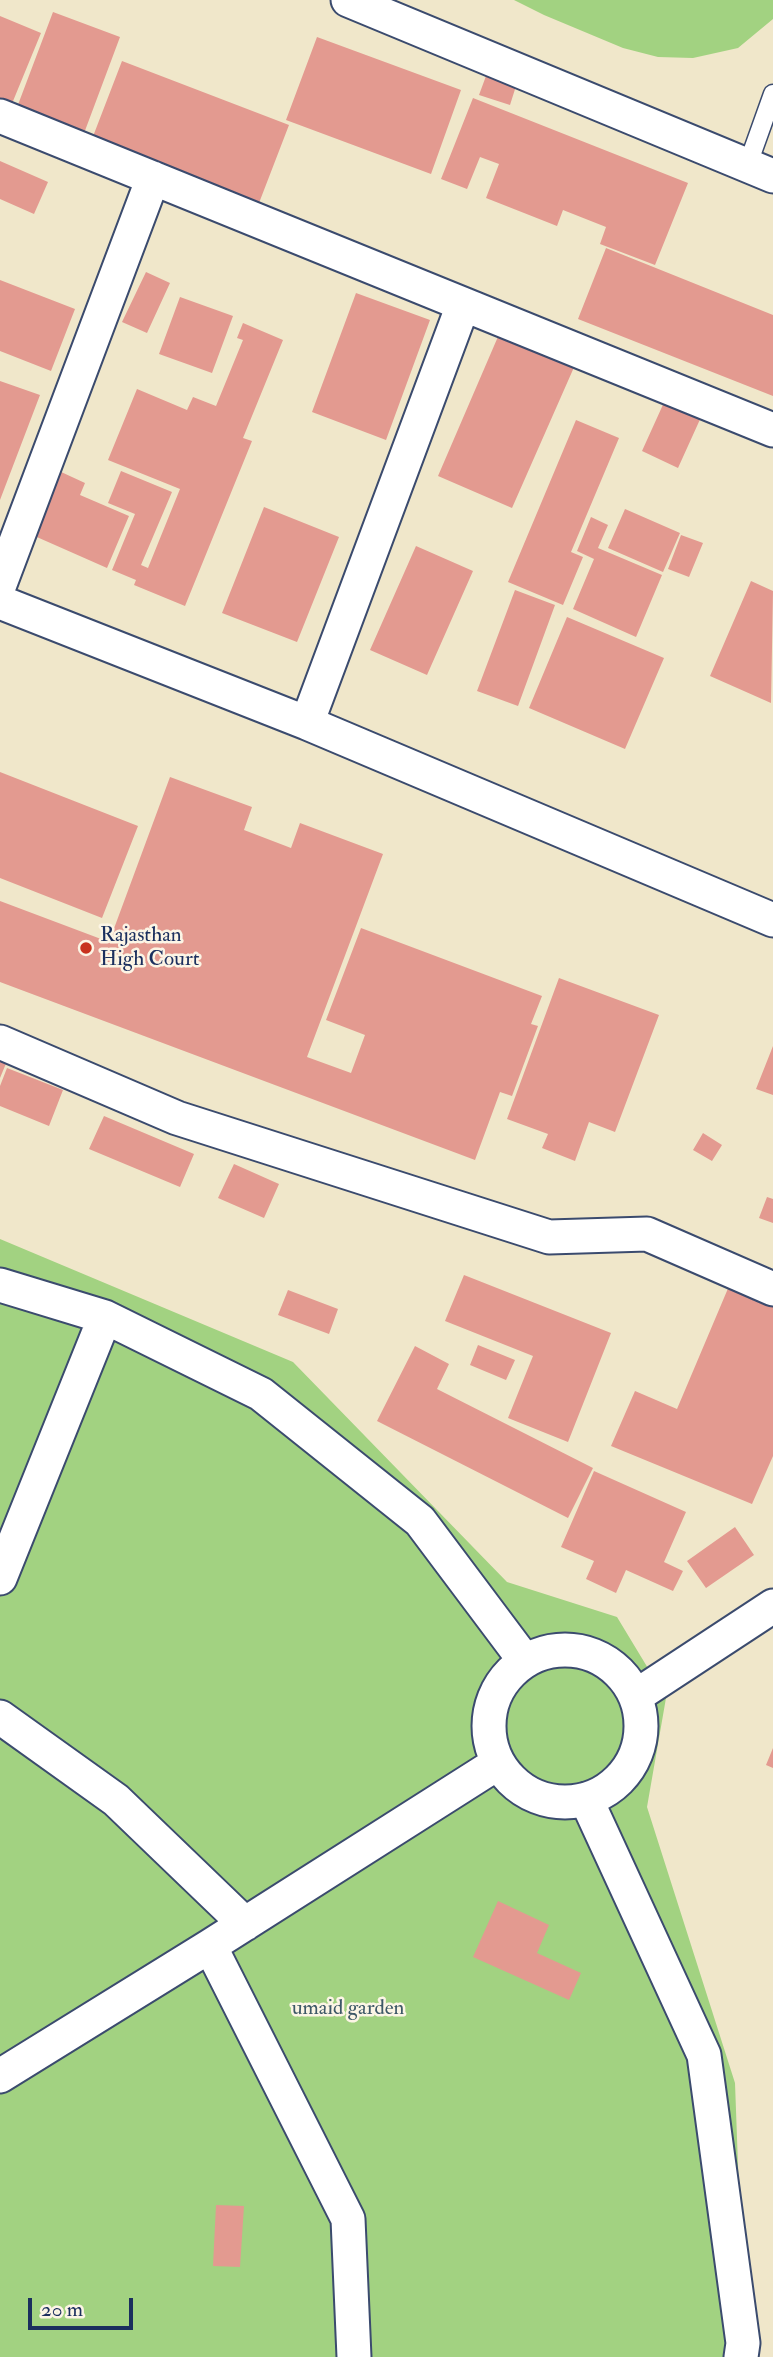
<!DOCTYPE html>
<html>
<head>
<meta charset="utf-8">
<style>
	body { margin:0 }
	#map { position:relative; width:773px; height:2357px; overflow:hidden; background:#f0e7ca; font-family:"IM FELL Double Pica",serif }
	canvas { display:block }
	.scale { position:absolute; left:28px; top:2298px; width:105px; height:32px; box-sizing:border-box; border:4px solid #1b2f5e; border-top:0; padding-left:9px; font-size:21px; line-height:24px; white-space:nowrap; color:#1b2f5e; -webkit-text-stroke:5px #fcf5e5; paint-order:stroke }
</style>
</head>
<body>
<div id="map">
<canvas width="773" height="2357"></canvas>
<div class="scale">20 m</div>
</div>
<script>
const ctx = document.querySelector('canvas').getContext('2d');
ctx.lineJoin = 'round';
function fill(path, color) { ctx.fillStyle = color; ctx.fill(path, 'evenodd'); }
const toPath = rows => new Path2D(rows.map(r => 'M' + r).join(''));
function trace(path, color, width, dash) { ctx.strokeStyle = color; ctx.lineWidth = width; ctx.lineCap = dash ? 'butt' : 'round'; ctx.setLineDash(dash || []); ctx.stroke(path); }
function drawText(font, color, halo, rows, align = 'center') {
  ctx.font = font + ' "IM FELL Double Pica",serif'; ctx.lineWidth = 5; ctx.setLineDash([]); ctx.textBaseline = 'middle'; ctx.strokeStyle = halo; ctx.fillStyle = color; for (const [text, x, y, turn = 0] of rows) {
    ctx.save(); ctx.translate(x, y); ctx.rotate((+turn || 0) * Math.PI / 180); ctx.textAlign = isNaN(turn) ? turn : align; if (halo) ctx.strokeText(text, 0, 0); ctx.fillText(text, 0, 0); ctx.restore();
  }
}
fill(toPath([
	[514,0,773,0,773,19,738,48,693,58,658,57,623,48,544,15],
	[0,1239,293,1362,507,1582,617,1617,666,1698,647,1807,735,2083,745,2357,0,2357]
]), '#a2d281');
fill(toPath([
	[53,12,120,37,83,136,16,110],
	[0,16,41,33,11,106,0,101],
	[317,37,461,90,431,174,286,120],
	[122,61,289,125,259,203,92,139],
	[486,76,516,86,510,105,479,95],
	[473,98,688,183,655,265,600,244,606,227,563,210,557,226,486,198,499,164,480,157,467,189,441,179],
	[0,161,48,182,34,214,0,199],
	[606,248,773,315,773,396,578,319],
	[146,272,170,283,147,333,122,322],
	[0,280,75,309,51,371,0,351],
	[356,293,430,320,386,440,312,412],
	[180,297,233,316,212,373,159,354],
	[243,323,283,340,243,438,252,441,185,606,134,585,136,580,112,570,135,514,108,503,121,471,172,492,141,565,148,568,180,489,108,460,137,389,187,410,193,397,216,406,243,340,237,338],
	[500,332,575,365,512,508,438,476],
	[0,381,40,395,0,500],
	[666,398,702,415,678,468,642,451],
	[576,420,619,438,571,552,583,557,563,605,508,582],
	[59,471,85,483,80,495,129,516,107,568,30,534],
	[264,507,339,537,297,642,222,613],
	[625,509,680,533,663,572,608,548],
	[591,517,608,525,598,548,662,575,636,637,573,609,594,559,577,551],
	[681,535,703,543,689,577,668,569],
	[416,546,473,571,427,675,370,650],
	[751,581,773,591,771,703,710,676],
	[515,590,555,605,518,706,477,691],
	[567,617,664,658,625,749,529,708],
	[0,772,138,826,102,918,0,878],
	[170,777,252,807,244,830,291,848,300,823,383,854,307,1057,351,1073,365,1035,326,1020,361,928,542,996,531,1024,538,1026,512,1096,500,1092,475,1160,0,982,0,901,109,942],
	[559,978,659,1015,615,1132,589,1122,575,1161,542,1148,548,1134,507,1119],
	[0,1044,12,1049,0,1078],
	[773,1046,773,1095,756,1089],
	[7,1068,63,1090,49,1126,0,1106,0,1086],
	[104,1116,194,1154,180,1187,89,1149],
	[703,1133,722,1145,712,1161,693,1150],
	[234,1164,279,1184,264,1218,218,1198],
	[767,1197,773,1199,773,1223,759,1218],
	[464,1275,611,1333,568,1442,508,1418,533,1356,445,1321],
	[732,1279,773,1296,773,1456,752,1504,611,1446,635,1391,677,1409],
	[288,1290,338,1309,329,1334,278,1315],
	[478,1345,515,1360,506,1380,470,1365],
	[415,1346,449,1364,437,1389,593,1468,568,1518,377,1421],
	[594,1471,686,1512,664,1562,683,1571,673,1591,626,1570,616,1593,586,1579,594,1561,561,1547],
	[735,1527,754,1555,706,1588,687,1561],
	[773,1748,773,1768,766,1765],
	[498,1901,549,1925,537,1953,581,1973,569,2000,473,1957],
	[216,2205,244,2206,240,2267,213,2266]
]), '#e39a90');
const lane = toPath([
	[748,164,773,94]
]);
const street = toPath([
	[348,0,773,176],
	[0,116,773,430],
	[0,584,153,178],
	[0,602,307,723,773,920],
	[307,723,463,305],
	[0,1042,177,1118,549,1237,647,1234,773,1289],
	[0,1285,105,1317,261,1394,420,1521,525,1661],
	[0,1578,105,1317],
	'489 1726a76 76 0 1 1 152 0a76 76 0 1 1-152 0Z',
	[636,1696,773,1606],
	[0,1717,116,1800,245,1924],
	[586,1799,704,2055,743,2343,741,2357],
	[210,1946,348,2219,354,2357],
	[0,2076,210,1946,498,1763]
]);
trace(lane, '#3b4b6e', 21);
trace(street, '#3b4b6e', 37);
trace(lane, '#fff', 18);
trace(street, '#fff', 33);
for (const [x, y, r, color] of [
	[86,948,7,"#c8321e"]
]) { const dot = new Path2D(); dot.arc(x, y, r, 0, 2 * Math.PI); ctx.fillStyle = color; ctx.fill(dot); trace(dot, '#fcf5e5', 2.5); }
drawText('21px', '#1b2f5e', '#fcf5e5', [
	["Rajasthan",100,936],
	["High Court",100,960]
], 'left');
drawText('21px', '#3d5867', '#fcf5e5', [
	["umaid garden",348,2009]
]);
</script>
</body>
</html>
